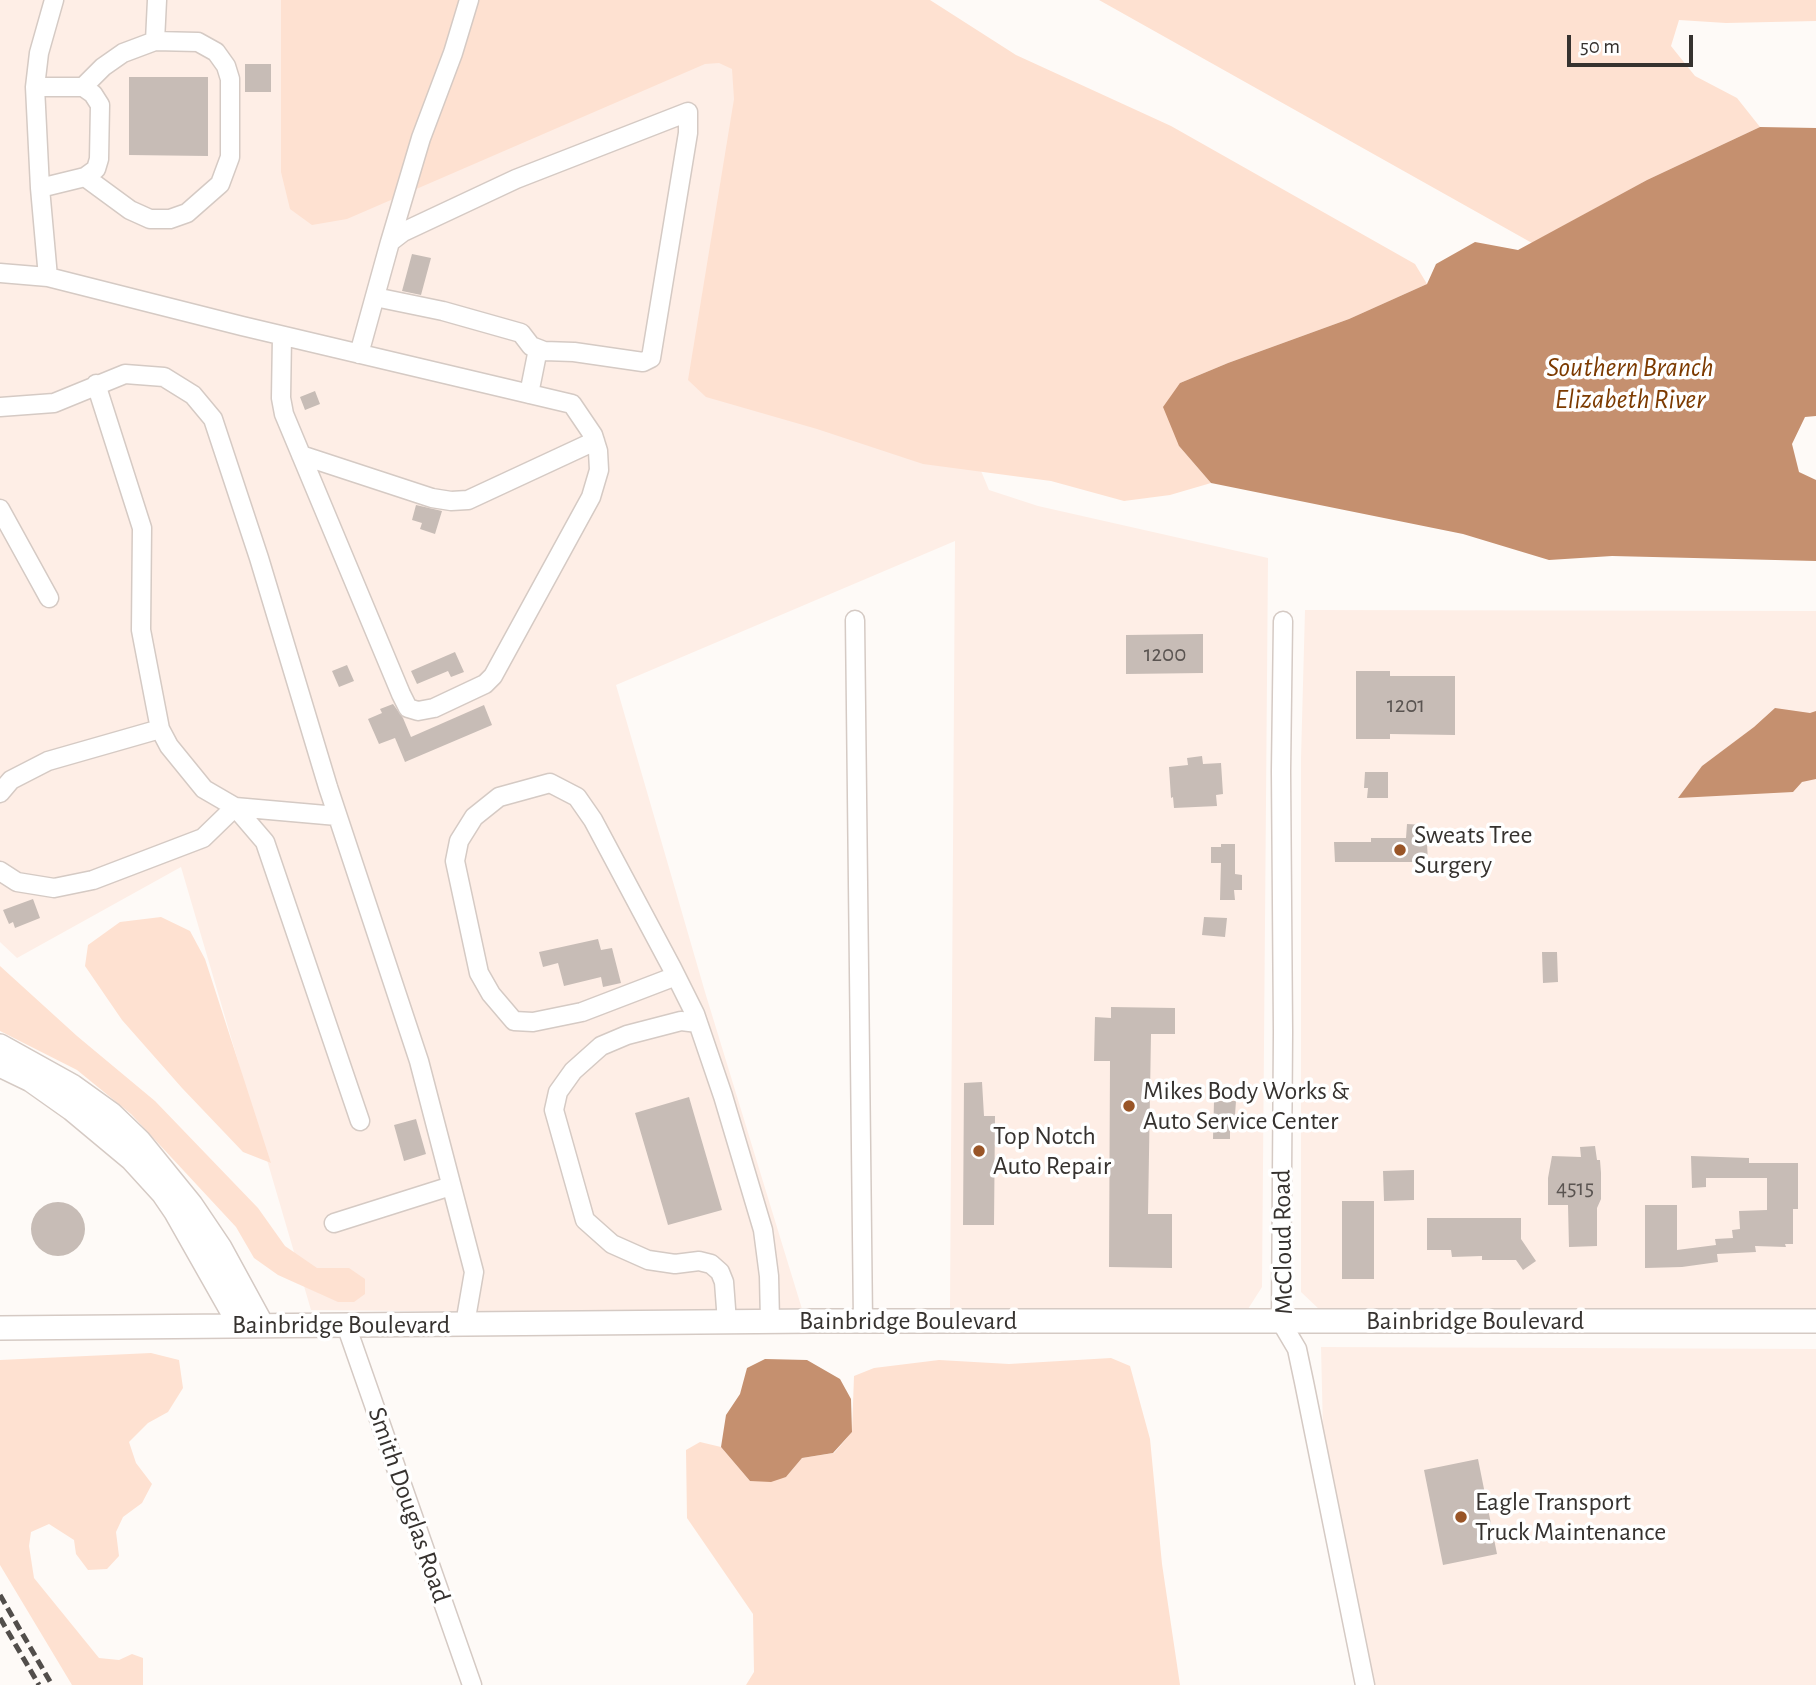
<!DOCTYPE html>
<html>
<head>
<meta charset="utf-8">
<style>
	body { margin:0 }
	#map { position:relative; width:1816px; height:1685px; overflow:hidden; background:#fefaf7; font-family:"Alegreya Sans",sans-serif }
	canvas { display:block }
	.scale { position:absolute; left:1567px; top:35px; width:126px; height:32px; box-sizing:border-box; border:4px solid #36322f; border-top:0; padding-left:9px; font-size:21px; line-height:24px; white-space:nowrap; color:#36322f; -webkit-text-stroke:5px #fff; paint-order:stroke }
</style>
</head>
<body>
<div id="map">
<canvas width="1816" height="1685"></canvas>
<div class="scale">50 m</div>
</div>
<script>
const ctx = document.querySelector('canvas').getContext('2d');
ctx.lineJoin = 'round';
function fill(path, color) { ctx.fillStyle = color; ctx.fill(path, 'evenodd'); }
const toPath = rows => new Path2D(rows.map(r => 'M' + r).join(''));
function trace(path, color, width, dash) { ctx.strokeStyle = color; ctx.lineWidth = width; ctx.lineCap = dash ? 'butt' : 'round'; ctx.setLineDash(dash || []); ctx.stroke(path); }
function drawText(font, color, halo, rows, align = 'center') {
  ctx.font = font + ' "Alegreya Sans",sans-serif'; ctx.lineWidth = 7; ctx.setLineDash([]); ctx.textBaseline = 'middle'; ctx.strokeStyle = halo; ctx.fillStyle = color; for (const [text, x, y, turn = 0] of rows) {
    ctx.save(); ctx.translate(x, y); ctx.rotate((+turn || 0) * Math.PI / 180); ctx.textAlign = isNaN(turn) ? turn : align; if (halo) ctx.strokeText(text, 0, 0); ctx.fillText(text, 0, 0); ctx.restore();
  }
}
fill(toPath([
	[0,0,784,0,989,490,1038,506,1268,558,1262,1287,1248,1309,950,1308,955,541,616,685,705,992,802,1309,515,1312,311,1310,181,867,17,958,0,942],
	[1305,610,1816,611,1816,1309,1321,1311,1301,1292,1301,758],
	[1321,1347,1816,1349,1816,1685,1374,1685,1323,1431]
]), '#feeee6');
fill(toPath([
	[281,0,930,0,1016,55,1171,126,1415,264,1427,284,1349,319,1228,363,1180,383,1179,446,1211,483,1170,495,1124,501,1051,481,923,464,817,429,706,397,688,380,734,99,732,69,719,63,705,64,347,219,312,225,290,209,281,172],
	[1099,0,1816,0,1816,21,1726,23,1679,20,1671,46,1695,76,1737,98,1760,127,1647,180,1532,243],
	[161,917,190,931,205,959,271,1163,243,1152,182,1088,122,1020,85,966,88,945,120,922],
	[0,966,77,1036,155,1101,258,1208,285,1246,317,1268,349,1268,365,1279,365,1294,354,1302,338,1302,278,1275,254,1258,236,1227,131,1114,77,1070,0,1031],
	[151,1353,179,1360,183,1388,168,1412,148,1423,129,1442,136,1463,152,1484,142,1503,123,1517,116,1532,119,1556,107,1569,88,1570,76,1554,74,1540,49,1524,31,1532,29,1546,34,1578,99,1658,119,1660,132,1654,143,1658,143,1685,72,1685,0,1565,0,1360],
	[1111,1358,1130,1366,1150,1439,1162,1564,1180,1685,746,1685,754,1672,753,1614,687,1518,686,1450,700,1442,721,1447,750,1481,786,1477,802,1458,834,1453,852,1432,854,1376,874,1368,939,1360,1009,1364]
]), '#fee1d1');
fill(toPath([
	[1760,127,1816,128,1816,416,1805,417,1792,444,1799,472,1816,480,1816,561,1612,556,1549,560,1463,534,1211,483,1179,446,1163,407,1180,383,1228,363,1349,319,1427,284,1436,264,1475,242,1518,250,1647,180],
	[1775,708,1810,713,1816,711,1816,779,1802,782,1793,792,1678,798,1702,766,1754,727],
	[765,1359,807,1360,840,1379,851,1399,852,1432,833,1453,802,1458,786,1477,771,1482,750,1481,721,1447,726,1415,740,1394,747,1368]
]), '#c5906f');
fill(toPath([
	[245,64,271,64,271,92,245,92],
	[129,77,208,77,208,156,129,155],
	[412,254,431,258,421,295,402,291],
	[315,391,320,404,305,410,300,397],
	[416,505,442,511,435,534,420,529,422,523,412,520],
	[1203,634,1203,673,1126,674,1126,635],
	[455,652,464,672,451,677,448,671,417,684,411,671],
	[347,665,354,681,339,687,332,671],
	[1356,671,1390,671,1390,676,1455,676,1455,735,1390,734,1390,739,1356,739],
	[393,704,403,718,411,737,484,705,492,725,405,762,395,738,379,744,368,719,382,713,380,709],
	[1202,756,1203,764,1221,763,1223,794,1216,795,1217,806,1174,808,1173,797,1171,798,1169,767,1188,765,1187,758],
	[1365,772,1388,772,1388,798,1367,798,1368,788,1364,788],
	[1407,824,1426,825,1428,862,1335,862,1334,842,1371,842,1371,838,1406,838],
	[1221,844,1235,844,1235,874,1242,875,1242,890,1234,890,1235,900,1220,900,1221,863,1211,863,1211,847,1221,847],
	[33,899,40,918,15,928,13,922,9,924,3,910],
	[1204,917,1227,918,1225,937,1202,935],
	[598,939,601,950,612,948,621,983,603,987,601,977,564,986,558,963,543,967,539,952],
	[1542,952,1557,952,1558,982,1543,983],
	[1111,1007,1175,1008,1175,1034,1151,1034,1148,1214,1172,1214,1172,1268,1109,1267,1110,1061,1094,1061,1095,1017,1111,1018],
	[982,1082,984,1116,995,1116,994,1225,963,1225,964,1083],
	[689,1097,722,1210,668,1225,635,1113],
	[1214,1101,1236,1101,1234,1129,1230,1129,1230,1139,1213,1139],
	[416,1119,426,1154,404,1161,394,1125],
	[1595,1146,1597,1160,1600,1160,1601,1173,1601,1199,1597,1208,1597,1246,1569,1247,1568,1205,1548,1205,1548,1178,1552,1156,1581,1157,1580,1147],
	[1691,1156,1749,1158,1749,1163,1798,1163,1798,1209,1793,1209,1793,1244,1785,1244,1786,1247,1755,1246,1756,1252,1717,1254,1718,1262,1682,1267,1645,1268,1645,1205,1677,1205,1677,1250,1716,1245,1715,1239,1733,1238,1732,1230,1740,1229,1739,1211,1767,1210,1767,1178,1706,1178,1706,1187,1692,1188],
	[1414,1170,1414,1200,1384,1201,1383,1171],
	[1342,1201,1374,1201,1374,1279,1342,1279],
	'31 1229a27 27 0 1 1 54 0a27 27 0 1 1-54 0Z',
	[1427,1218,1521,1218,1521,1239,1536,1261,1523,1270,1516,1260,1482,1260,1482,1256,1452,1257,1451,1250,1427,1250],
	[1478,1459,1497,1554,1443,1565,1424,1470]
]), '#c7bcb6');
const minor = toPath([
	[155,41,157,0],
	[35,87,83,87,93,94,100,105,99,159,96,169,85,177,40,188],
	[83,87,103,67,123,53,155,41,198,42,216,52,226,66,230,79,230,157,220,184,187,213,170,219,150,219,130,210,85,177],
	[390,242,421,138,453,53,469,0],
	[0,273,48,277,242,326,572,404,593,435,598,451,599,470,591,497,493,676,485,684,434,708,418,711,408,708,401,694,284,414,281,398,282,336],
	[48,277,40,188,35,87,39,53,54,0],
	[359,354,390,242,403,232,516,179,688,112,688,133,651,358,643,362,574,352,544,351,531,346,521,333,443,311,375,297],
	[96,384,142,528,141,630,160,729,169,746,204,789,235,807,337,816],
	[529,394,538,349],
	[0,407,54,403,125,374,164,377,193,395,213,419,259,558,328,787,419,1061,474,1272,465,1324],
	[301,455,432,498,451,501,468,500,595,441],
	[0,509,49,598],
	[855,620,863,1321],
	[1283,621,1281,771,1283,1032,1281,1322,1297,1349,1304,1382,1365,1685],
	[0,793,11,780,48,761,160,729],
	[0,871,17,882,54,888,93,880,203,838,235,807,265,842,360,1121],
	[676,976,582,1012,533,1022,514,1021,491,994,479,973,455,861,459,841,474,817,499,797,550,783,577,797,593,820,672,968,695,1014,723,1096,763,1230,769,1276,770,1321],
	[698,1023,681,1021,627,1035,601,1046,573,1071,558,1092,554,1110,585,1220,612,1244,648,1260,675,1264,699,1261,711,1264,720,1272,724,1282,727,1322],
	[334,1223,451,1186],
	[346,1325,472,1685]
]);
const major = toPath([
	[0,1046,72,1086,111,1114,139,1141,191,1205,220,1248,262,1325],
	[0,1065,31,1080,72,1109,132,1159,163,1193,176,1212,240,1325],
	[0,1328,814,1321,1816,1321]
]);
trace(minor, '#d5cac4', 21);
trace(major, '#d5cac4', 26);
trace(minor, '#fff', 18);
trace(major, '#fff', 23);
trace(toPath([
	[0,1595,52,1685],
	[0,1618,39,1685]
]), '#524e4b', 5, [10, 5]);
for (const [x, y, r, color] of [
	[1400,850,7,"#995527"],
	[1129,1106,7,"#995527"],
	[979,1151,7,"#995527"],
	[1461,1517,7,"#995527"]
]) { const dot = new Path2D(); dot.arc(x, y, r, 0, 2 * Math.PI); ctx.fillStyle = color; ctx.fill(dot); trace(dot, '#fff', 2.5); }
drawText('23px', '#5a5451', null, [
	["1200",1165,654],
	["1201",1406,705],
	["4515",1575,1188]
]);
drawText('26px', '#36322f', '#fff', [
	["Sweats Tree",1414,835],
	["Surgery",1414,865],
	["Mikes Body Works &",1143,1091],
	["Auto Service Center",1143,1121],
	["Top Notch",993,1136],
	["Auto Repair",993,1166],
	["Eagle Transport",1475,1502],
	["Truck Maintenance",1475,1532]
], 'left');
drawText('26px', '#36322f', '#fff', [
	["McCloud Road",1283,1242,-91],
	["Bainbridge Boulevard",908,1321],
	["Bainbridge Boulevard",1475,1321],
	["Bainbridge Boulevard",341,1325],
	["Smith Douglas Road",409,1505,71]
]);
drawText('italic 28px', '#7c3a00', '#fff', [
	["Southern Branch",1630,368],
	["Elizabeth River",1630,400]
]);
</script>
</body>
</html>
